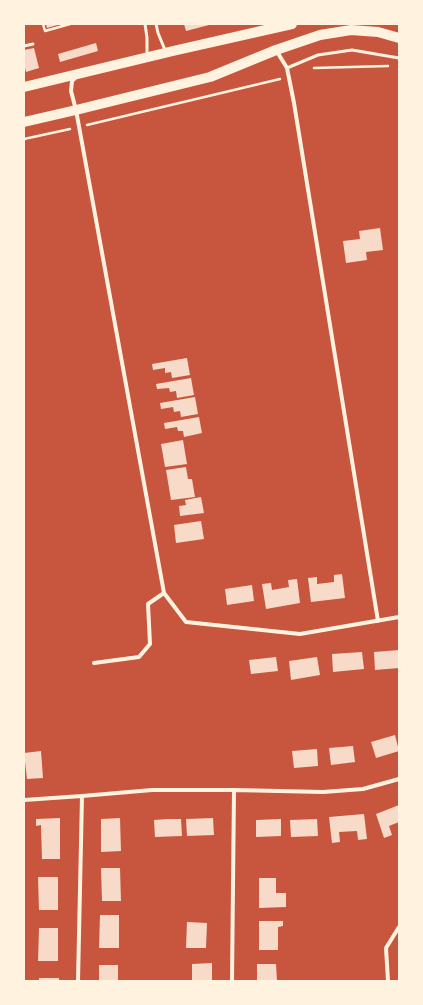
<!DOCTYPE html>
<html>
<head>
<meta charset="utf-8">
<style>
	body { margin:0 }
	#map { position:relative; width:423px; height:1005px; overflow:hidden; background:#c8553d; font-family:"Public Sans",sans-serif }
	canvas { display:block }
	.frame { position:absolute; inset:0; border:25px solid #fff3e0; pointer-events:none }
</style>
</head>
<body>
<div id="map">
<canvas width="423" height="1005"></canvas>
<div class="frame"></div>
</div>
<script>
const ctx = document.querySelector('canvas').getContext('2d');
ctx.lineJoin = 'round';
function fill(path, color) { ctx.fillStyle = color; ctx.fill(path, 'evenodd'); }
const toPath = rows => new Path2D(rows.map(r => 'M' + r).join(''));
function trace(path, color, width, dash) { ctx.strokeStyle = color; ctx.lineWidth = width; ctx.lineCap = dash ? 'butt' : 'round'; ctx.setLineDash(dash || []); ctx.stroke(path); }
fill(toPath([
	[46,24,61,24,47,28],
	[184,24,209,24,209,25,186,31],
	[96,43,98,51,60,62,58,54],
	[34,48,39,68,26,72,24,64,24,50],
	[380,228,383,250,366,252,367,260,346,263,343,241,360,239,359,231],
	[187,358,190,375,172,378,171,372,165,373,165,368,153,370,152,364],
	[191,378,194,395,177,398,176,391,170,392,169,388,157,389,156,384],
	[195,397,198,414,181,417,180,411,174,412,173,407,161,409,160,403],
	[199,417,202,433,184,437,183,431,178,431,177,427,165,429,164,423],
	[183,440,187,464,165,467,161,444],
	[186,467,188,479,192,479,195,497,171,500,166,470],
	[201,497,204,513,180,516,179,506,186,505,185,500],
	[201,521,204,539,176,543,174,525],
	[342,574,345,598,311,602,308,578,317,577,317,584,334,582,334,575],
	[297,579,300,603,266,609,262,584,271,583,272,590,289,587,288,580],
	[252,585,254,601,227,605,225,589],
	[399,650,399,668,375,670,374,652],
	[362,652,364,669,333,672,332,654],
	[276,657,278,671,251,674,249,660],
	[317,657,320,675,291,680,289,661],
	[395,735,399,751,376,758,371,742],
	[353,746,355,762,331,765,329,748],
	[317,749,318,766,294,768,292,751],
	[41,751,43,778,27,779,24,753],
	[399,805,399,822,389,826,392,835,384,838,376,814],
	[364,814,367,839,358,840,357,831,339,832,340,842,332,843,329,817],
	[60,818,60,859,42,859,41,825,36,826,36,819],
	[120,818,121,851,101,852,101,819],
	[213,818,214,835,187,836,186,819],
	[167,819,181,819,182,836,155,837,154,820],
	[281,819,281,836,256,837,256,820],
	[317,819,318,836,291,837,290,820],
	[101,868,120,868,121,901,102,901],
	[38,877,58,877,58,910,39,910],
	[259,878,276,878,276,893,286,893,286,907,259,908],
	[100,915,119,915,119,948,99,948],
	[259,921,283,921,283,926,278,927,278,950,259,950],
	[187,922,207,923,206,948,186,948],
	[39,928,58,928,58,961,38,961],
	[212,963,212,981,192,981,192,964],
	[257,964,276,964,277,981,257,981],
	[99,965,118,965,118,981,99,981],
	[39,978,59,978,59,981,39,981]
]), '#f7dbc8');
trace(toPath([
	[43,24,45,31,70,24],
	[314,68,388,66],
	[87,125,280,79],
	[24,139,70,129]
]), '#fff3e0', 2.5);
trace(toPath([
	[145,24,147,38,147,55],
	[156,24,158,33,165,50],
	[24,46,33,44],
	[287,68,318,55,352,50,399,58]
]), '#fff3e0', 3);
trace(toPath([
	[276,50,287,68,294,103,378,621],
	[76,77,72,81,71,91,76,110,164,593,186,622,300,634,399,617],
	[94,663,139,657,150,644,148,604,164,593],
	[24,800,82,796,152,790,234,790,323,792,363,789,399,779],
	[78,981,82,796],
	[232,981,234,790],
	[388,981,386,948,399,927]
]), '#fff3e0', 4);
trace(toPath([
	[24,87,173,51,292,24],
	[24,122,76,110,210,77,276,50,320,35,351,30,378,32,399,38]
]), '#fff3e0', 10);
</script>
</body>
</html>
